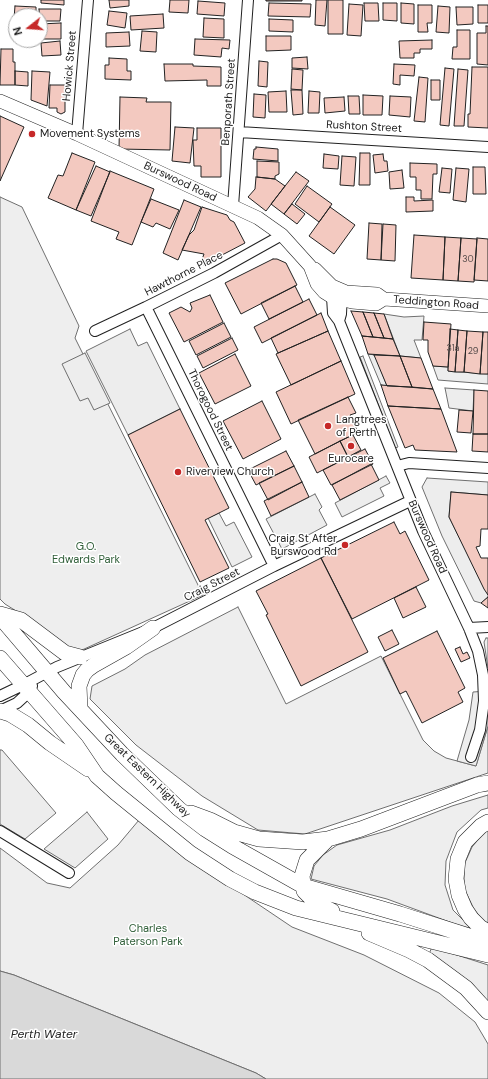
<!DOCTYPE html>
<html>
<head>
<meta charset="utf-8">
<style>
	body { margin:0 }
	#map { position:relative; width:488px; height:1079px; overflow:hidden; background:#fff; font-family:"DM Sans",sans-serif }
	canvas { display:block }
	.north { position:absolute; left:8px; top:8px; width:40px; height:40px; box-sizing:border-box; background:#fff; border:1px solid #a7a7a7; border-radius:50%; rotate:253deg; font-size:11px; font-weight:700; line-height:16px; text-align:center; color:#222 }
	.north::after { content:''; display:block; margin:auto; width:14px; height:18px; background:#c62828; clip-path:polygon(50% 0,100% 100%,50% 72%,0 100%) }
</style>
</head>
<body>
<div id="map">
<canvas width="488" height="1079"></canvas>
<div class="north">N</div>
</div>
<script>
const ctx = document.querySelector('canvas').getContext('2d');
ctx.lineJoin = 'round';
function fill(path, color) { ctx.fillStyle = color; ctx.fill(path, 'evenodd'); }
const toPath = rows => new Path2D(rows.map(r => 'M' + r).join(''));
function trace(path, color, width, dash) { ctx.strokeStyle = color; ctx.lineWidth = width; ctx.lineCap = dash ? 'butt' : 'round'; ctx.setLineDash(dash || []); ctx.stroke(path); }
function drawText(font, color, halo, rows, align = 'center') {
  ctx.font = font + ' "DM Sans",sans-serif'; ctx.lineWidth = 3; ctx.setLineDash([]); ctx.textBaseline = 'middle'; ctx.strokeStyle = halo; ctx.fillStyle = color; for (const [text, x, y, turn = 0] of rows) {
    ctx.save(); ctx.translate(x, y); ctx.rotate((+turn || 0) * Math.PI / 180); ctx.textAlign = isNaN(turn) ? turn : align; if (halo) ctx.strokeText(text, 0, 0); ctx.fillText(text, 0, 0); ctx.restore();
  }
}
const green = toPath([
	[0,197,22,207,79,326,75,338,203,595,82,650,71,650,40,626,5,604,0,599,0,197],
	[238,607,286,704,381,656,423,740,434,751,446,758,476,766,488,726,488,773,305,834,258,830,202,796,136,745,90,699,92,686,125,669,145,655,238,607],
	[486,638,488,638,488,668,484,642,486,638],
	[488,795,488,808,481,810,457,832,446,861,445,885,453,910,474,931,387,899,311,879,314,866,323,855,337,845,390,830,452,806,488,795],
	[139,820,182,853,292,927,364,955,439,993,475,1022,488,1044,488,1079,266,1079,256,1073,14,975,0,971,0,848,47,883,70,888,118,845,139,820],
	[488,829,488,924,482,920,473,907,464,888,464,865,472,847,485,831,488,829],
	[432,947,488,965,488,1004,429,954,432,947]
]);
fill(green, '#eee');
trace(green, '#6f6f6f', 1);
const parking = toPath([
	[384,314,404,317,424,316,422,340,414,340,421,358,400,356,384,314],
	[130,329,138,346,147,342,180,409,128,435,86,351,130,329],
	[85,353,110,403,94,410,88,398,80,401,62,364,85,353],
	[368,354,375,355,387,386,381,385,368,354],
	[363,356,398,447,395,448,360,357,363,356],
	[433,366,448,367,448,371,488,374,488,384,438,380,433,366],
	[445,388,474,390,473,411,449,408,445,388],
	[386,476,390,483,380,488,384,496,342,517,335,503,386,476],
	[427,478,488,482,488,495,451,492,449,517,488,594,488,597,481,603,474,601,442,536,422,487,427,478],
	[315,494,322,507,319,510,327,525,282,549,266,519,315,494],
	[219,513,226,526,234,522,252,557,232,567,208,518,219,513],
	[488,691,488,726,476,766,457,761,469,720,473,692,488,691],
	[0,750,2,750,56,813,25,839,0,824,0,750],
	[87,812,108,839,75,868,44,849,87,812]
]);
fill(parking, '#ededed');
trace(parking, '#6f6f6f', 1);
const water = toPath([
	[0,971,14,975,256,1073,266,1079,0,1079,0,971]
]);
fill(water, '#d9d9d9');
trace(water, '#6f6f6f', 1);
const building = toPath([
	[41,0,64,0,64,5,41,3,41,0],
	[109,0,129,0,129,6,110,8,109,0],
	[170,0,189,0,188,13,169,12,170,0],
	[266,0,302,0,302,1,266,1,266,0],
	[316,0,327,0,325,26,315,25,316,0],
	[328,0,343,0,343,34,328,34,328,0],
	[198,1,225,3,224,16,197,14,198,1],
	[269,3,311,4,310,17,268,16,269,3],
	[364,3,378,3,379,21,365,21,364,3],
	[383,3,397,3,397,21,383,20,383,3],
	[401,3,414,4,414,24,401,23,401,3],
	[349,4,363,5,361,36,347,35,349,4],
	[418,5,432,5,432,23,427,23,428,32,418,32,418,5],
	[478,5,488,5,488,23,478,23,478,5],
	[15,6,36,7,36,16,16,16,16,19,14,19,15,6],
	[438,6,450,7,449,33,436,32,438,6],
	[456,7,473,7,473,24,457,25,456,7],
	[39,9,61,9,60,21,40,21,39,9],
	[109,11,127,13,125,28,107,25,109,11],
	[163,14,164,28,131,30,130,16,163,14],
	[204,18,224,19,224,38,203,37,204,18],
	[269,19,293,20,293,32,269,31,269,19],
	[61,23,61,39,40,39,40,24,61,23],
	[486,26,488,26,488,65,477,64,477,33,486,33,486,26],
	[457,30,470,30,470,59,452,59,453,47,457,47,457,30],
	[142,31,157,32,156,52,140,51,142,31],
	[129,32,130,46,106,47,106,33,129,32],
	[266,36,291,36,291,50,266,51,266,36],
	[195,39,230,40,229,49,222,48,221,57,194,55,195,39],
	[432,40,432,49,420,49,420,53,414,53,414,58,400,58,399,41,432,40],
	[60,41,61,55,42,56,41,43,60,41],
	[1,49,13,49,13,62,15,62,15,85,0,85,1,49],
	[307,57,308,69,292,68,292,58,307,57],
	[109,58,127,59,127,71,131,71,131,80,105,79,105,65,109,65,109,58],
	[259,61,268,62,267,87,258,86,259,61],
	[164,64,193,64,193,66,221,67,221,86,207,86,207,80,165,81,164,64],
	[394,64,415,65,414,76,400,75,400,85,393,84,394,64],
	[472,67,488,67,488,128,468,127,468,114,470,114,472,67],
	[445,68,454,69,449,126,440,125,445,68],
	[292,69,303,70,302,90,291,89,292,69],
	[458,69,468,70,464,126,454,126,458,69],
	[15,71,28,72,28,86,15,85,15,71],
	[32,71,50,72,47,106,31,100,32,71],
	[419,77,428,78,425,122,414,121,419,77],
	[431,80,440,80,440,100,431,100,431,80],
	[50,85,65,85,65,112,61,114,57,112,57,108,49,108,50,85],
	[291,90,302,90,303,114,293,115,291,90],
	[286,91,287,112,269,112,268,92,286,91],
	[309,91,320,92,319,113,308,113,309,91],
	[254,94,266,95,265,118,253,117,254,94],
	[363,95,383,96,382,115,363,115,363,95],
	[348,96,359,96,360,114,349,114,348,96],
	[390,96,411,97,410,117,389,115,390,96],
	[120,97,147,98,146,102,171,102,170,150,119,149,120,97],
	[344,97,345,111,325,113,324,98,344,97],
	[0,116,24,127,0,181,0,116],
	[175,127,194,128,190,163,172,161,175,127],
	[197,128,221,128,221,177,201,177,201,166,194,166,193,140,197,140,197,128],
	[256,147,278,149,278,161,253,159,254,149,256,149,256,147],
	[72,153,95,162,76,210,48,198,58,175,63,176,72,153],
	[360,153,370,153,370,185,359,185,360,153],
	[324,154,339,156,338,169,323,168,324,154],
	[383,154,384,161,387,161,388,171,375,173,373,155,383,154],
	[342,156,356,157,354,186,340,185,342,156],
	[257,161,279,162,279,174,275,176,275,179,257,177,257,161],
	[410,163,437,164,437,174,433,174,432,199,421,199,421,190,416,190,416,177,410,177,410,163],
	[96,166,110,172,91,216,76,210,96,166],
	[473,167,485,167,486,194,473,194,473,167],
	[442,168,452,169,450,193,439,192,442,168],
	[456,168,469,169,466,202,453,200,456,168],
	[402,170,404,188,390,189,389,172,402,170],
	[110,171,154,189,132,245,116,239,119,232,91,221,110,171],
	[296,172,309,181,284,214,271,204,296,172],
	[256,177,275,179,285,186,266,211,248,197,255,189,256,177],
	[307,186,332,204,319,222,295,204,307,186],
	[406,197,414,197,414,201,433,200,433,211,406,212,406,197],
	[151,199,179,210,170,229,156,223,153,227,141,222,151,199],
	[184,200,201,207,178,260,163,253,184,200],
	[292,204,305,214,297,224,284,214,292,204],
	[202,207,227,215,230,220,234,222,245,243,203,265,201,262,204,254,182,250,189,235,194,230,202,207],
	[330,207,355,225,334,254,309,236,330,207],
	[369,223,382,224,381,260,367,259,369,223],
	[383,224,396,225,395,261,381,260,383,224],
	[414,235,445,237,443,280,411,278,414,235],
	[445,237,461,238,458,281,443,280,445,237],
	[461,238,477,239,474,282,458,281,461,238],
	[477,238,488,239,488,281,474,280,477,238],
	[273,259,277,259,286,263,297,285,241,314,225,283,273,259],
	[295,286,303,302,269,319,261,303,295,286],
	[210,295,223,322,184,342,169,313,181,307,190,312,192,308,190,303,210,295],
	[309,299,317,315,262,343,254,327,309,299],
	[351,311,363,312,373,337,362,336,351,311],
	[363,312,374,313,384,338,373,337,363,312],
	[321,313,328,331,278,353,271,338,321,313],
	[374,313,384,314,393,339,384,338,374,313],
	[424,322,451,324,448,367,433,366,428,352,428,340,423,340,424,322],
	[224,323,231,337,196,355,189,341,224,323],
	[450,329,458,330,455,372,448,371,450,329],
	[458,330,467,331,464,372,455,372,458,330],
	[328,331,341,361,291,385,276,354,328,331],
	[467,331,483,332,480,374,464,372,467,331],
	[483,332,488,332,488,374,480,374,483,332],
	[362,336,393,339,400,356,368,354,362,336],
	[232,338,238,350,203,368,197,356,232,338],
	[235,354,251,386,215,404,199,373,235,354],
	[374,355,400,356,412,387,387,386,374,355],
	[400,356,421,358,433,389,412,387,400,356],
	[341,361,355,394,291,424,276,392,341,361],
	[381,385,433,389,441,409,388,406,381,385],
	[474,390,488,391,488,434,473,434,474,390],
	[348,397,356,413,350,415,358,432,315,454,298,420,348,397],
	[262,401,281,439,243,459,223,421,262,401],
	[388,406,441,409,457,452,415,450,413,445,405,448,388,406],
	[180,409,229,508,205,520,229,568,200,582,128,435,180,409],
	[459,410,473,411,471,433,457,432,459,410],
	[473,434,488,434,488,452,472,451,473,434],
	[353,435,361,450,348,457,340,441,353,435],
	[340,441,348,457,317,473,309,457,340,441],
	[365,449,373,464,331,485,323,470,365,449],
	[286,451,294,466,256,485,248,470,286,451],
	[371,464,379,480,340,500,332,485,371,464],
	[294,466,302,482,268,500,259,483,294,466],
	[302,482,309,497,271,516,264,501,302,482],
	[451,492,488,495,488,529,481,529,480,546,476,547,481,558,488,558,488,595,484,589,449,517,451,492],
	[394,522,400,534,405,531,429,580,352,619,321,558,394,522],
	[321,558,368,652,301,686,266,615,268,614,256,591,321,558],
	[416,587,426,607,403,618,394,598,416,587],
	[488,597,488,608,481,603,488,597],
	[392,630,399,644,385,651,378,637,392,630],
	[437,631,465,688,458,692,463,702,422,723,406,691,400,694,383,658,437,631],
	[460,647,463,654,467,652,470,658,461,662,455,649,460,647]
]);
fill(building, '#f3c9c0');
trace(building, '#222', 1);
const minor = toPath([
	[239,132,488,147],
	[77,134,88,0],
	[233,206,248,0],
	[334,291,332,297,333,313,339,321,423,531,469,628,478,651,483,675,484,701,480,730,471,757],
	[146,307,274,566],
	[339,321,341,314,342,293],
	[95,331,146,307,214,273,282,235],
	[397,466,409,463,488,468],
	[469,628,488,627],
	[23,685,57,667,153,628,274,566,410,501],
	[0,696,23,685,29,684],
	[0,711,17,703,29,692,32,686],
	[0,831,69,873]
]);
const major = toPath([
	[0,101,77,134,258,218,282,235,310,266,317,284,324,292,332,297,352,302,376,304,384,299],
	[315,269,332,286,346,292,377,294,384,299,488,306]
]);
const highway = toPath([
	[0,614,21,620,65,653,80,657],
	[0,617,64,692,122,754,179,809,205,829,232,846,303,886,400,914,488,942],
	[0,658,76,745,97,776,116,793,190,853,230,879,255,892,296,908,488,955],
	[80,709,79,686,83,675,87,670,94,665,126,647,153,628],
	[0,711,10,714,28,725,50,743,88,769],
	[191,813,210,820,234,832,259,839,303,842,328,839,361,829,477,785,488,783],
	[488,822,481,826,465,842,458,859,456,879,459,895,465,909,471,918,480,927,488,932],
	[328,839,307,860,302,876,304,891,316,903,332,911],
	[369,933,409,950,428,960,466,988,488,1012]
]);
trace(minor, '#222', 12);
trace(major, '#222', 14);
trace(highway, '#222', 16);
trace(minor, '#fff', 10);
trace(major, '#fff', 13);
trace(highway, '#fff', 15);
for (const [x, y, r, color] of [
	[32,134,4,"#c62828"],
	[328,426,4,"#c62828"],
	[351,446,4,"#c62828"],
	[178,472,4,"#c62828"],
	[345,545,4,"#c62828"]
]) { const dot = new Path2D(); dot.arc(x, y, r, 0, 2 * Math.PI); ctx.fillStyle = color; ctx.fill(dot); trace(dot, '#fff', 1.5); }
drawText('9px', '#564c4a', null, [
	["30",468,260],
	["31a",453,349],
	["29",473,352]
]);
drawText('11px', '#222', '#fff', [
	["Howick Street",70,66,-85],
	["Benporath Street",229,102,-86],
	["Rushton Street",364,127,3],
	["Burswood Road",180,182,25],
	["Hawthorne Place",184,274,-27],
	["Teddington Road",436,303,4],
	["Thorogood Street",210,410,64],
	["Burswood Road",427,537,66],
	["Craig Street",212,585,-27],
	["Great Eastern Highway",147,776,44]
]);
drawText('11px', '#222', '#fff', [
	["Movement Systems",40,134],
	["Langtrees",336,420],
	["of Perth",336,433],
	["Eurocare",351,459,"center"],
	["Riverview Church",186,472],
	["Craig St After",337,539,"right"],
	["Burswood Rd",337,552,"right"]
], 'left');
drawText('11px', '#2f5e38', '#fff', [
	["G.O.",86,547],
	["Edwards Park",86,560],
	["Charles",148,929],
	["Paterson Park",148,942]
]);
drawText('italic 12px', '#222', '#fff', [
	["Perth Water",44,1035]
]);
</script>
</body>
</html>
